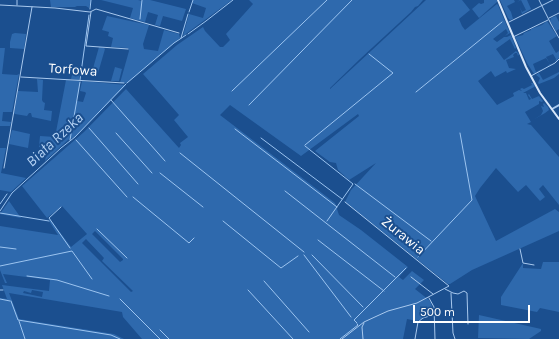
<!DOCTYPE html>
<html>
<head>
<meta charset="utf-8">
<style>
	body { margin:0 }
	#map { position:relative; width:559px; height:339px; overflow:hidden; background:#1b4f8f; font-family:Karla,sans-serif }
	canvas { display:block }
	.scale { position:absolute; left:413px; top:305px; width:117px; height:18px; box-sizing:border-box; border:2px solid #fff; border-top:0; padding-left:5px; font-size:12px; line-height:14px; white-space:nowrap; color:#fff; -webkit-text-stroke:3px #1b4f8f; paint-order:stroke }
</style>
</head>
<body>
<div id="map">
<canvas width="559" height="339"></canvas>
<div class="scale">500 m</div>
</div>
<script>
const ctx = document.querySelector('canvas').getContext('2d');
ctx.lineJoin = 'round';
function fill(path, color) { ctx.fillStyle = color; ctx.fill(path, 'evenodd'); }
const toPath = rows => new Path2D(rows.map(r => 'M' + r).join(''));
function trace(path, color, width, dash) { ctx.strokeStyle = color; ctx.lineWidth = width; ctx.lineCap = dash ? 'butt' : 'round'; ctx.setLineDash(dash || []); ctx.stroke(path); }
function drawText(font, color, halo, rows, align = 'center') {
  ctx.font = font + ' Karla,sans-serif'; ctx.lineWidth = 4; ctx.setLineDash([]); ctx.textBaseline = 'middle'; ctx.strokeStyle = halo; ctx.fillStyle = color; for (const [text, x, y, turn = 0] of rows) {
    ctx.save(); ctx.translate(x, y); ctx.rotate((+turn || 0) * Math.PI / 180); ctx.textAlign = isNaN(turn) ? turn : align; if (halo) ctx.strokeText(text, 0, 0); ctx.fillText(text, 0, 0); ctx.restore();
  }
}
fill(toPath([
	[50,0,91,0,89,8,86,6,77,6,75,7,51,7],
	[101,0,138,0,142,1,142,0,150,0,186,9,182,21,163,16,160,26,155,25,158,15,148,12,145,22,130,18,133,8],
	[193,0,232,0,183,36,189,14,203,18,206,8,192,3],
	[249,0,423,0,418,6,415,7,411,12,360,59,330,88,330,89,426,0,462,0,470,10,459,19,462,26,465,30,497,4,498,5,510,33,505,36,508,33,506,29,493,39,497,42,504,37,507,37,511,35,516,48,514,50,515,49,510,39,496,49,504,60,507,58,516,51,519,54,518,56,517,53,515,53,513,55,514,57,506,60,509,68,516,69,507,73,506,71,495,77,491,71,478,81,497,105,514,96,513,93,519,90,522,91,520,89,522,88,524,89,532,85,531,83,533,83,535,86,534,87,523,93,526,93,529,100,531,99,528,95,529,94,532,99,539,96,543,101,542,102,539,101,539,104,525,112,531,122,527,124,531,125,559,157,559,205,543,185,539,189,545,197,540,201,526,185,518,192,496,168,480,188,475,196,496,241,555,209,559,212,559,231,472,270,450,284,448,284,345,202,351,190,376,163,349,180,338,170,336,163,330,162,315,151,359,116,358,114,301,156,230,105,220,115,335,203,339,215,361,230,408,267,399,277,403,280,412,271,424,280,415,289,429,300,431,303,433,311,432,314,417,321,407,319,403,339,142,339,123,317,122,312,9,293,19,319,114,334,124,339,0,339,0,298,7,299,2,285,49,291,50,280,3,274,7,283,5,283,0,270,0,226,58,235,49,221,50,219,71,247,87,234,62,206,47,218,22,186,84,132,126,89,179,148,181,145,180,143,188,137,174,120,179,115,143,74,177,45,203,27,205,31,220,47,223,47,230,40,226,34,253,4],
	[95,231,123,259,123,260,120,262,92,234],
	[86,239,104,258,102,261,133,291,131,292,82,243],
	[32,290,43,292,42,297,23,293,24,291,31,293],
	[484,0,497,0,497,2,479,18,472,9,479,3,481,4,484,3],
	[500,0,514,0,515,2,507,6,511,12,513,19,510,20,508,18],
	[520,0,527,0,531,9,522,14,520,7,522,12,526,10,521,0,517,2,519,7,517,2],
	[107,16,149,25,143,44,144,49,158,51,164,30,179,34,180,38,127,83,120,83,129,51,128,48,111,47,113,38,108,36,109,32,102,30],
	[556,16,559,22,559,29,556,31,558,35,550,21,551,18],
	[547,21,557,36,549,41,556,53,559,51,559,58,555,62,556,59,553,54,546,57,550,64,552,64,545,68,550,64,546,58,533,64,536,72,544,68,534,74,527,63,515,37,523,35,524,33,531,30,531,29,542,25],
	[15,33,26,34,24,49,10,48,10,42,12,34],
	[99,47,104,48,105,49,98,73,92,72],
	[0,48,5,48,2,74,17,75,19,74,12,112,3,112,2,121,11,122,10,126,0,126],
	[115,67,122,69,119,81,111,81],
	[73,71,80,73,79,80,71,79],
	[559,72,559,74,554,78,539,84,538,83,540,78,536,75,539,73,543,80],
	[37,79,43,80,42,100,43,102,45,103,44,110,52,111,51,121,32,117,31,113,29,113,27,116,15,114,14,113,18,91,38,92],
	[66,80,79,81,80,83,77,101,83,102,86,93,85,92,80,91,82,81,126,85,75,137,68,140,45,161,47,149,39,147,40,136,55,137],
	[544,103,548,107,549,110,545,113,533,120,541,115,543,111,541,106,544,107,543,104],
	[12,130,30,134,28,148,9,144],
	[0,148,6,148,1,173,26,178,11,192,0,190],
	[9,201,21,218,0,214],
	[543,262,559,262,559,312,540,308,537,312,501,305,501,297,523,263,523,268,541,269],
	[479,315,541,329,541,331,529,339,478,338]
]), '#2e69ad');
trace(toPath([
	[90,9,91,0],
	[189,12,193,0],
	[140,19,142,0],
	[188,34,206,21,233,0],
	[181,38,188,14],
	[80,80,89,15],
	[127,83,174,43,186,35],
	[232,91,327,0],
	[416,92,502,22],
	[111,100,165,161],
	[249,105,352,0],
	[89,128,138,184],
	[235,129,337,207],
	[116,133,152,173],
	[261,138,342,199],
	[70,140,80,82],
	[76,140,127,197],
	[305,145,393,73,369,54],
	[305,146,353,184,327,221],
	[180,153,304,252],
	[160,173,203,207],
	[355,184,431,241],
	[285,191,395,277],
	[133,197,189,243,194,238],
	[0,204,7,194],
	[61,207,49,218,70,248],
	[0,211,12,193,61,148,75,137,126,84],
	[0,213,49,221],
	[223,221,281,268,298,256],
	[97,229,127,258],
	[318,240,384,291],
	[0,247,16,249],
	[304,255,351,317],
	[312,255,363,307],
	[418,257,472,200,460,133],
	[0,266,72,251,92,279],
	[27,276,57,280,109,296],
	[264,281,309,332],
	[0,290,3,290],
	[248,290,293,339],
	[0,299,10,301],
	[120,299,160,339],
	[11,301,18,320,111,335,120,339],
	[19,321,25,339],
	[357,323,354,320,406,268],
	[160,330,169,339],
	[340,339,358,325,357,324]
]), '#9cc4f0', 1);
trace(toPath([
	[539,0,551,24,559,38],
	[0,5,55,8,90,12,96,9,179,33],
	[17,5,17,0],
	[91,12,86,46,128,49],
	[549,18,559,13],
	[509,22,553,0],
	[513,37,548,20],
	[531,76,555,63,559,59],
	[21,77,124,83],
	[4,168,32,7],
	[520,249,523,263,534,265],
	[411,277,433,294],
	[445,289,453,293,458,294,464,291,467,293,468,324],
	[451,293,453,333,455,339],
	[429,298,434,307,435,339],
	[342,339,364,322,377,316,388,311,417,303,449,286,345,202],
	[363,339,362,327,364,323],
	[415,339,418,322,423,318,433,315]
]), '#a9c9ee', 1);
trace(toPath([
	[552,109,559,105]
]), '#a9c9ee', 2);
trace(toPath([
	[498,0,526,67,540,93,559,119]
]), '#d6e6fa', 2);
drawText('14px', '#fff', '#1b4f8f', [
	["Torfowa",73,70,4],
	["Żurawia",403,236,39]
]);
drawText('italic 15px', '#b5d3f5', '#1b4f8f', [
	["Biała Rzeka",55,140,-43]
]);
</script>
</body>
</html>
